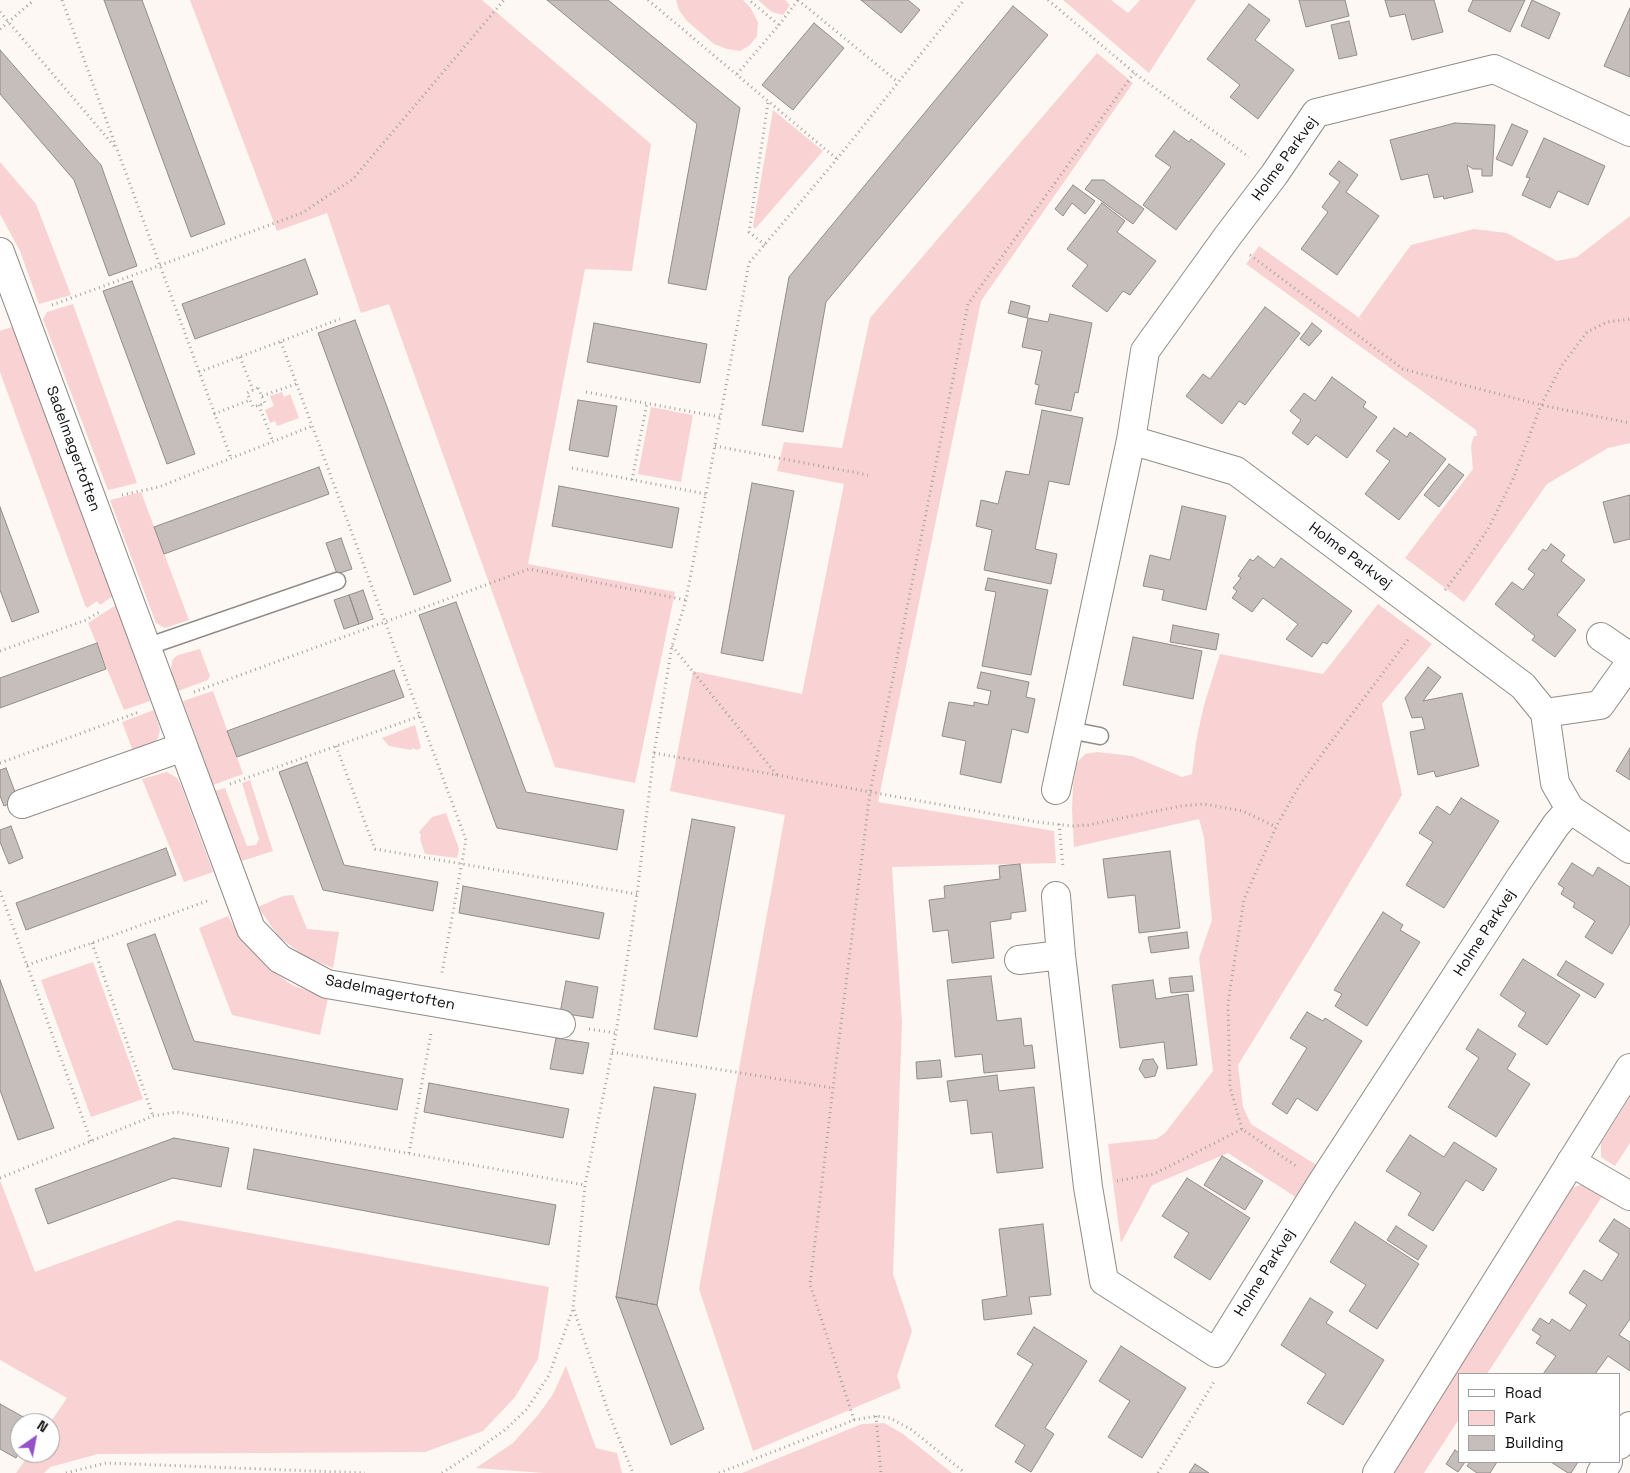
<!DOCTYPE html>
<html>
<head>
<meta charset="utf-8">
<style>
	body { margin:0 }
	#map { position:relative; width:1630px; height:1473px; overflow:hidden; background:#fdf8f3; font-family:"Space Grotesk",sans-serif }
	canvas { display:block }
	.legend { position:absolute; left:1458px; top:1373px; width:162px; height:90px; box-sizing:border-box; background:#fff; border:1px solid #a09f9f; margin:0; padding:6px 9px; list-style:none; font-size:15px; color:#12100e }
	.legend li { display:flex; align-items:center; gap:10px; height:25px }
	.legend b { width:25px; border:1px solid #a09f9f }
	.north { position:absolute; left:10px; top:1413px; width:50px; height:50px; box-sizing:border-box; background:#fff; border:1px solid #a09f9f; border-radius:50%; rotate:33deg; font-size:14px; font-weight:700; line-height:20px; text-align:center; color:#12100e }
	.north::after { content:''; display:block; margin:auto; width:18px; height:22px; background:#9552c7; clip-path:polygon(50% 0,100% 100%,50% 72%,0 100%) }
</style>
</head>
<body>
<div id="map">
<canvas width="1630" height="1473"></canvas>
<ul class="legend">
<li><b style="height:6px;background:#fff"></b>Road</li>
<li><b style="height:14px;background:#f9d2d3"></b>Park</li>
<li><b style="height:14px;background:#c5bebb"></b>Building</li>
</ul>
<div class="north">N</div>
</div>
<script>
const ctx = document.querySelector('canvas').getContext('2d');
ctx.lineJoin = 'round';
function fill(path, color) { ctx.fillStyle = color; ctx.fill(path, 'evenodd'); }
const toPath = rows => new Path2D(rows.map(r => 'M' + r).join(''));
function trace(path, color, width, dash) { ctx.strokeStyle = color; ctx.lineWidth = width; ctx.lineCap = dash ? 'butt' : 'round'; ctx.setLineDash(dash || []); ctx.stroke(path); }
function drawText(font, color, halo, rows, align = 'center') {
  ctx.font = font + ' "Space Grotesk",sans-serif'; ctx.lineWidth = 4; ctx.setLineDash([]); ctx.textBaseline = 'middle'; ctx.strokeStyle = halo; ctx.fillStyle = color; for (const [text, x, y, turn = 0] of rows) {
    ctx.save(); ctx.translate(x, y); ctx.rotate((+turn || 0) * Math.PI / 180); ctx.textAlign = isNaN(turn) ? turn : align; if (halo) ctx.strokeText(text, 0, 0); ctx.fillText(text, 0, 0); ctx.restore();
  }
}
fill(toPath([
	[190,0,482,0,651,144,632,271,585,269,528,564,675,592,635,783,555,767,389,304,361,313,327,213,277,231],
	[676,0,743,0,750,7,758,22,757,36,750,45,740,51,727,49,714,44,687,21,679,10],
	[758,0,785,0,790,5,783,15,772,12],
	[1063,0,1111,0,1128,13,1140,0,1196,0,1149,73],
	[1097,53,1133,83,981,301,878,802,1054,831,1056,863,892,867,902,1022,893,1274,912,1331,897,1376,901,1388,753,1451,699,1289,785,815,670,791,693,671,802,694,844,484,777,471,784,442,842,448,870,318],
	[773,110,823,151,755,229,753,226],
	[0,162,36,204,71,295,39,304,20,251,0,214],
	[1630,216,1630,443,1608,448,1547,484,1464,602,1405,558,1473,469,1471,446,1474,436,1477,436,1476,430,1246,264,1259,246,1365,322,1359,317,1411,245,1474,229,1507,233,1557,261,1577,257],
	[73,304,137,483,108,490,43,319,47,312],
	[15,326,113,596,100,605,97,601,87,608,85,605,0,372,0,331],
	[282,392,284,397,290,394,299,418,277,426,275,421,270,423,265,410,274,406,270,396],
	[651,407,693,415,681,482,638,474],
	[141,492,189,620,165,628,156,623,110,500],
	[1378,604,1432,644,1382,704,1402,795,1317,937,1238,1065,1243,1107,1251,1124,1318,1166,1297,1198,1228,1153,1152,1185,1121,1243,1108,1144,1156,1139,1165,1133,1213,1071,1199,958,1212,920,1204,837,1199,819,1074,847,1072,810,1073,785,1077,763,1085,754,1097,752,1132,756,1182,777,1192,774,1196,742,1204,705,1220,654,1323,674],
	[116,605,150,701,124,710,88,623],
	[200,649,210,676,208,680,178,691,172,678,171,667,173,659,178,655],
	[213,691,243,774,213,785,183,701],
	[154,710,160,730,158,738,155,742,133,751,122,722],
	[415,725,421,748,417,750,413,748,411,750,389,746,382,738],
	[167,772,177,778,181,785,213,872,184,882,142,779],
	[250,780,273,851,242,861,215,791,225,788,247,846,256,845,259,839,242,783],
	[446,813,459,849,457,858,425,854,420,839,421,835,419,832,432,817],
	[293,895,307,929,339,932,333,968,304,956,279,937,258,907,283,896],
	[228,916,242,941,268,968,292,985,328,998,320,1035,232,1015,199,928],
	[93,962,143,1099,91,1117,41,980],
	[1630,1097,1630,1143,1615,1166,1601,1157,1601,1143],
	[0,1180,35,1272,178,1220,549,1287,538,1359,515,1397,483,1431,425,1452,98,1454,50,1467,44,1473,16,1473,30,1453,50,1453,50,1423,67,1398,0,1360],
	[1585,1183,1603,1195,1487,1374,1459,1374,1459,1419,1424,1473,1394,1473,1570,1189],
	[566,1366,596,1448,617,1453,622,1473,544,1473,476,1468,513,1443,539,1414,553,1394],
	[884,1423,903,1434,952,1473,742,1473,862,1424]
]), '#f9d2d3');
const building = toPath([
	[104,0,142,0,225,224,191,237,104,0],
	[547,0,608,0,740,108,706,290,668,283,697,124,547,0],
	[861,0,908,0,920,10,901,33,861,0],
	[1299,0,1345,0,1349,16,1306,27,1299,0],
	[1385,0,1434,0,1443,32,1412,40,1405,14,1390,17,1385,0],
	[1473,0,1525,0,1510,32,1468,11,1473,0],
	[1532,0,1560,13,1549,39,1521,26,1532,0],
	[1249,4,1270,20,1255,40,1294,70,1258,119,1230,97,1240,85,1207,59,1249,4],
	[1013,6,1048,35,826,302,803,432,762,425,789,277,1013,6],
	[1630,8,1630,77,1604,66,1630,8],
	[1349,21,1357,55,1339,59,1331,25,1349,21],
	[814,23,844,48,793,110,762,85,814,23],
	[0,50,101,165,137,266,109,276,74,180,0,94,0,50],
	[1455,123,1495,125,1492,176,1482,176,1482,169,1473,169,1467,165,1473,192,1444,199,1443,196,1434,198,1428,174,1401,180,1390,140,1455,123],
	[1512,124,1528,131,1512,166,1496,159,1512,124],
	[1174,131,1189,142,1191,139,1225,164,1176,230,1143,205,1171,167,1155,156,1174,131],
	[1544,138,1605,166,1588,205,1558,191,1550,208,1522,195,1530,178,1526,177,1544,138],
	[1339,161,1358,175,1346,192,1379,216,1337,275,1301,249,1328,212,1322,207,1340,182,1329,174,1339,161],
	[1092,180,1104,180,1144,209,1133,224,1085,189,1092,180],
	[1073,185,1095,201,1085,214,1072,203,1063,216,1055,209,1073,185],
	[1102,203,1125,221,1117,232,1156,261,1130,295,1123,291,1107,312,1072,286,1088,265,1067,249,1102,203],
	[305,259,318,294,195,339,182,304,305,259],
	[132,281,195,454,167,464,103,291,132,281],
	[1011,301,1030,306,1027,318,1008,313,1011,301],
	[1265,307,1300,333,1245,405,1239,401,1222,424,1186,396,1203,374,1210,379,1265,307],
	[1050,314,1092,323,1078,393,1075,392,1071,411,1035,404,1039,385,1035,384,1042,351,1022,347,1028,318,1048,322,1050,314],
	[355,320,451,581,414,595,318,333,355,320],
	[594,323,707,344,700,383,587,362,594,323],
	[1312,323,1322,331,1309,346,1300,339,1312,323],
	[1332,377,1366,402,1363,407,1377,417,1347,458,1316,435,1308,445,1292,433,1301,420,1290,411,1304,393,1315,401,1332,377],
	[578,400,617,406,608,457,569,450,578,400],
	[1042,410,1083,418,1069,485,1049,481,1035,549,1057,554,1051,584,984,570,992,530,976,526,981,500,998,504,1006,471,1029,475,1042,410],
	[1394,428,1407,437,1410,432,1446,459,1399,520,1365,494,1390,461,1376,451,1394,428],
	[1449,464,1464,475,1439,507,1424,495,1449,464],
	[319,467,329,494,164,554,154,527,319,467],
	[752,483,794,491,763,661,721,653,752,483],
	[559,486,679,508,672,548,552,526,559,486],
	[1630,495,1630,539,1614,543,1603,502,1630,495],
	[1182,506,1226,516,1206,610,1162,600,1164,590,1143,586,1150,555,1170,560,1182,506],
	[0,507,39,612,12,622,0,590,0,507],
	[341,538,352,569,337,574,326,543,341,538],
	[1551,544,1565,555,1561,561,1585,580,1557,615,1576,630,1555,657,1532,640,1535,636,1495,604,1512,582,1523,590,1535,574,1528,569,1543,549,1546,551,1551,544],
	[1258,556,1274,568,1281,558,1352,611,1327,644,1323,642,1312,657,1286,639,1298,624,1263,598,1252,612,1232,598,1237,591,1233,588,1241,578,1238,576,1250,559,1253,561,1258,556],
	[988,578,1048,590,1031,675,982,666,996,592,985,590,988,578],
	[363,590,373,619,359,624,349,595,363,590],
	[349,595,359,624,344,629,334,600,349,595],
	[456,602,526,792,624,810,617,850,497,828,419,615,456,602],
	[1173,625,1219,634,1216,650,1170,642,1173,625],
	[1133,637,1202,651,1193,699,1123,685,1133,637],
	[97,643,106,669,0,708,0,678,97,643],
	[1428,667,1441,677,1423,701,1462,693,1479,766,1436,777,1434,771,1418,775,1410,732,1425,729,1422,717,1412,718,1405,698,1428,667],
	[394,670,404,697,237,757,227,731,394,670],
	[981,672,1029,682,1026,697,1035,699,1028,733,1012,729,1001,783,960,774,966,741,942,736,949,702,974,706,974,702,988,705,991,691,977,688,981,672],
	[1630,748,1630,780,1616,771,1630,748],
	[307,762,344,865,438,882,433,911,323,890,279,772,307,762],
	[6,768,18,800,4,806,0,796,0,770,6,768],
	[1461,798,1499,821,1444,908,1406,885,1433,842,1419,833,1437,806,1450,815,1461,798],
	[692,819,735,827,697,1037,654,1029,692,819],
	[11,826,23,858,9,864,0,842,0,830,11,826],
	[166,848,176,875,26,930,16,903,166,848],
	[1170,851,1180,928,1139,933,1135,895,1108,898,1103,859,1170,851],
	[1572,863,1593,876,1598,867,1630,887,1630,924,1612,954,1585,937,1595,921,1573,907,1575,903,1561,894,1564,888,1558,884,1572,863],
	[1020,864,1026,911,1011,913,1011,919,990,922,994,958,952,963,948,930,933,932,929,900,945,898,944,886,1000,879,999,866,1020,864],
	[463,886,604,913,599,939,459,913,463,886],
	[1383,912,1403,925,1400,930,1420,942,1367,1026,1335,1006,1342,994,1334,990,1383,912],
	[1187,932,1189,948,1151,953,1148,937,1187,932],
	[155,934,194,1041,403,1079,397,1110,173,1069,127,944,155,934],
	[1523,959,1580,995,1547,1045,1518,1026,1526,1013,1500,995,1523,959],
	[1566,961,1604,984,1595,998,1557,975,1566,961],
	[991,976,997,1021,1021,1018,1024,1046,1032,1045,1035,1068,984,1073,982,1054,955,1057,947,980,991,976],
	[1192,976,1194,991,1171,993,1169,978,1192,976],
	[0,980,54,1128,18,1140,0,1090,0,980],
	[1153,980,1156,999,1188,994,1197,1065,1167,1069,1164,1042,1120,1048,1112,985,1153,980],
	[566,981,598,987,593,1018,560,1013,566,981],
	[1307,1012,1323,1021,1325,1018,1362,1041,1317,1111,1297,1098,1287,1114,1272,1104,1307,1048,1290,1038,1307,1012],
	[1478,1029,1516,1054,1507,1069,1530,1084,1496,1137,1448,1107,1479,1058,1466,1049,1478,1029],
	[556,1038,589,1043,583,1074,550,1069,556,1038],
	[1153,1059,1158,1067,1155,1076,1145,1078,1139,1069,1143,1060,1153,1059],
	[940,1060,942,1077,917,1079,916,1062,940,1060],
	[997,1075,999,1091,1034,1087,1043,1168,997,1173,992,1132,971,1134,967,1100,950,1102,947,1081,997,1075],
	[429,1083,569,1109,563,1138,424,1112,429,1083],
	[654,1087,696,1094,657,1305,616,1297,654,1087],
	[1410,1135,1444,1157,1454,1142,1497,1169,1483,1191,1466,1180,1433,1231,1408,1215,1421,1193,1386,1171,1410,1135],
	[174,1138,229,1148,221,1187,173,1178,48,1224,35,1189,174,1138],
	[254,1149,556,1205,549,1245,247,1189,254,1149],
	[1222,1156,1263,1181,1245,1210,1204,1185,1222,1156],
	[1187,1178,1250,1218,1210,1280,1174,1257,1189,1233,1162,1216,1187,1178],
	[1614,1219,1630,1229,1630,1319,1619,1335,1630,1342,1630,1371,1608,1356,1595,1374,1543,1374,1556,1356,1536,1343,1541,1336,1532,1330,1540,1318,1549,1324,1552,1319,1570,1331,1587,1305,1569,1293,1584,1270,1602,1281,1619,1254,1599,1241,1614,1219],
	[1355,1222,1419,1264,1377,1329,1349,1311,1366,1285,1330,1262,1355,1222],
	[1043,1224,1051,1295,1029,1297,1032,1314,984,1320,982,1300,1007,1296,999,1229,1043,1224],
	[1396,1226,1427,1246,1418,1260,1387,1240,1396,1226],
	[616,1297,657,1305,704,1429,671,1445,616,1297],
	[1310,1298,1333,1312,1326,1323,1384,1360,1343,1425,1307,1403,1326,1374,1281,1345,1310,1298],
	[1034,1327,1087,1361,1045,1428,1054,1434,1031,1472,1015,1462,1025,1445,995,1426,1033,1364,1017,1354,1034,1327],
	[1121,1346,1186,1388,1142,1458,1108,1437,1130,1401,1099,1381,1121,1346],
	[0,1404,34,1423,20,1423,20,1451,16,1458,0,1449,0,1404],
	[1455,1450,1459,1453,1459,1462,1465,1462,1458,1472,1446,1464,1455,1450],
	[1470,1462,1497,1462,1490,1473,1477,1473,1467,1466,1470,1462],
	[1551,1462,1578,1462,1571,1473,1568,1473,1551,1462],
	[1195,1464,1209,1473,1189,1473,1195,1464]
]);
fill(building, '#c5bebb');
trace(building, '#928c8a', 1);
const service = toPath([
	[146,647,337,581],
	[1069,730,1100,736]
]);
const minor = toPath([
	[0,252,251,929,280,959,327,984,561,1024],
	[1131,440,1236,471,1523,686,1545,713,1555,783,1570,809,1630,849],
	[1601,637,1630,657],
	[1545,713,1600,705,1630,663],
	[1056,790,1131,440,1145,351,1227,237,1274,175,1316,113,1494,69,1630,132],
	[22,804,183,747],
	[1056,896,1061,955,1088,1187,1104,1281,1216,1353,1321,1184,1520,878,1556,825,1570,809],
	[1019,960,1061,955],
	[1571,1162,1630,1196],
	[1619,1445,1630,1426],
	[1601,1473,1608,1462]
]);
const tertiary = toPath([
	[1377,1473,1630,1068]
]);
trace(service, '#918c88', 19);
trace(minor, '#918c88', 30);
trace(tertiary, '#918c88', 30);
trace(toPath([
	[62,0,231,458],
	[648,0,837,159],
	[798,0,898,82],
	[1048,0,1137,75,1249,157],
	[0,12,115,147],
	[779,25,798,0],
	[0,29,34,0],
	[737,74,779,25,749,0],
	[765,245,749,232,768,102],
	[1250,255,1403,369,1541,405,1630,423],
	[52,305,302,213,353,179,504,0],
	[281,342,466,840,442,973],
	[240,357,253,390],
	[199,372,340,319],
	[258,388,265,403,253,407,247,393,258,388],
	[586,392,720,417],
	[262,396,296,384],
	[259,405,273,442],
	[214,414,250,400],
	[715,446,868,475],
	[572,468,706,494],
	[632,480,647,403],
	[122,495,159,487,312,426],
	[1445,590,1466,562,1488,529,1513,479,1541,405,1562,365,1587,332,1607,322,1630,319],
	[672,646,777,775],
	[0,651,86,620,101,611],
	[194,692,529,569,686,600],
	[336,746,375,849,637,894],
	[654,753,1037,822,1072,826,1088,825,1181,806,1204,804,1243,811,1276,827],
	[0,763,139,712],
	[230,784,420,716],
	[1059,824,1063,867],
	[0,891,91,1141],
	[92,943,153,1116],
	[27,965,92,943,207,901],
	[589,1029,616,1033],
	[612,1052,833,1088],
	[1242,1129,1230,1087,1228,1003,1244,899,1276,827,1299,786,1325,750,1410,637],
	[409,1153,431,1033],
	[0,1178,153,1116,177,1112,585,1185],
	[1117,1181,1154,1174,1242,1129,1296,1166],
	[574,1310,609,1414,633,1473],
	[876,1416,881,1473],
	[854,1420,810,1284,833,1088,870,792,968,304,1134,73],
	[66,1473,106,1463,365,1473],
	[442,1473,477,1450,506,1429,527,1409,549,1375,573,1309,585,1185,616,1033,637,894,654,753,672,646,686,600,749,263,837,159,964,0],
	[719,1473,854,1420,876,1416,890,1418,912,1430,965,1473],
	[1158,1473,1214,1382]
]), '#a5a19d', 3, [1, 4]);
trace(service, '#fff', 16);
trace(minor, '#fff', 28);
trace(tertiary, '#fff', 28);
drawText('15px', '#12100e', '#fff', [
	["Holme Parkvej",1285,159,-54],
	["Sadelmagertoften",73,449,70],
	["Holme Parkvej",1350,556,37],
	["Holme Parkvej",1485,933,-57],
	["Sadelmagertoften",390,993,11],
	["Holme Parkvej",1265,1273,-58]
]);
</script>
</body>
</html>
